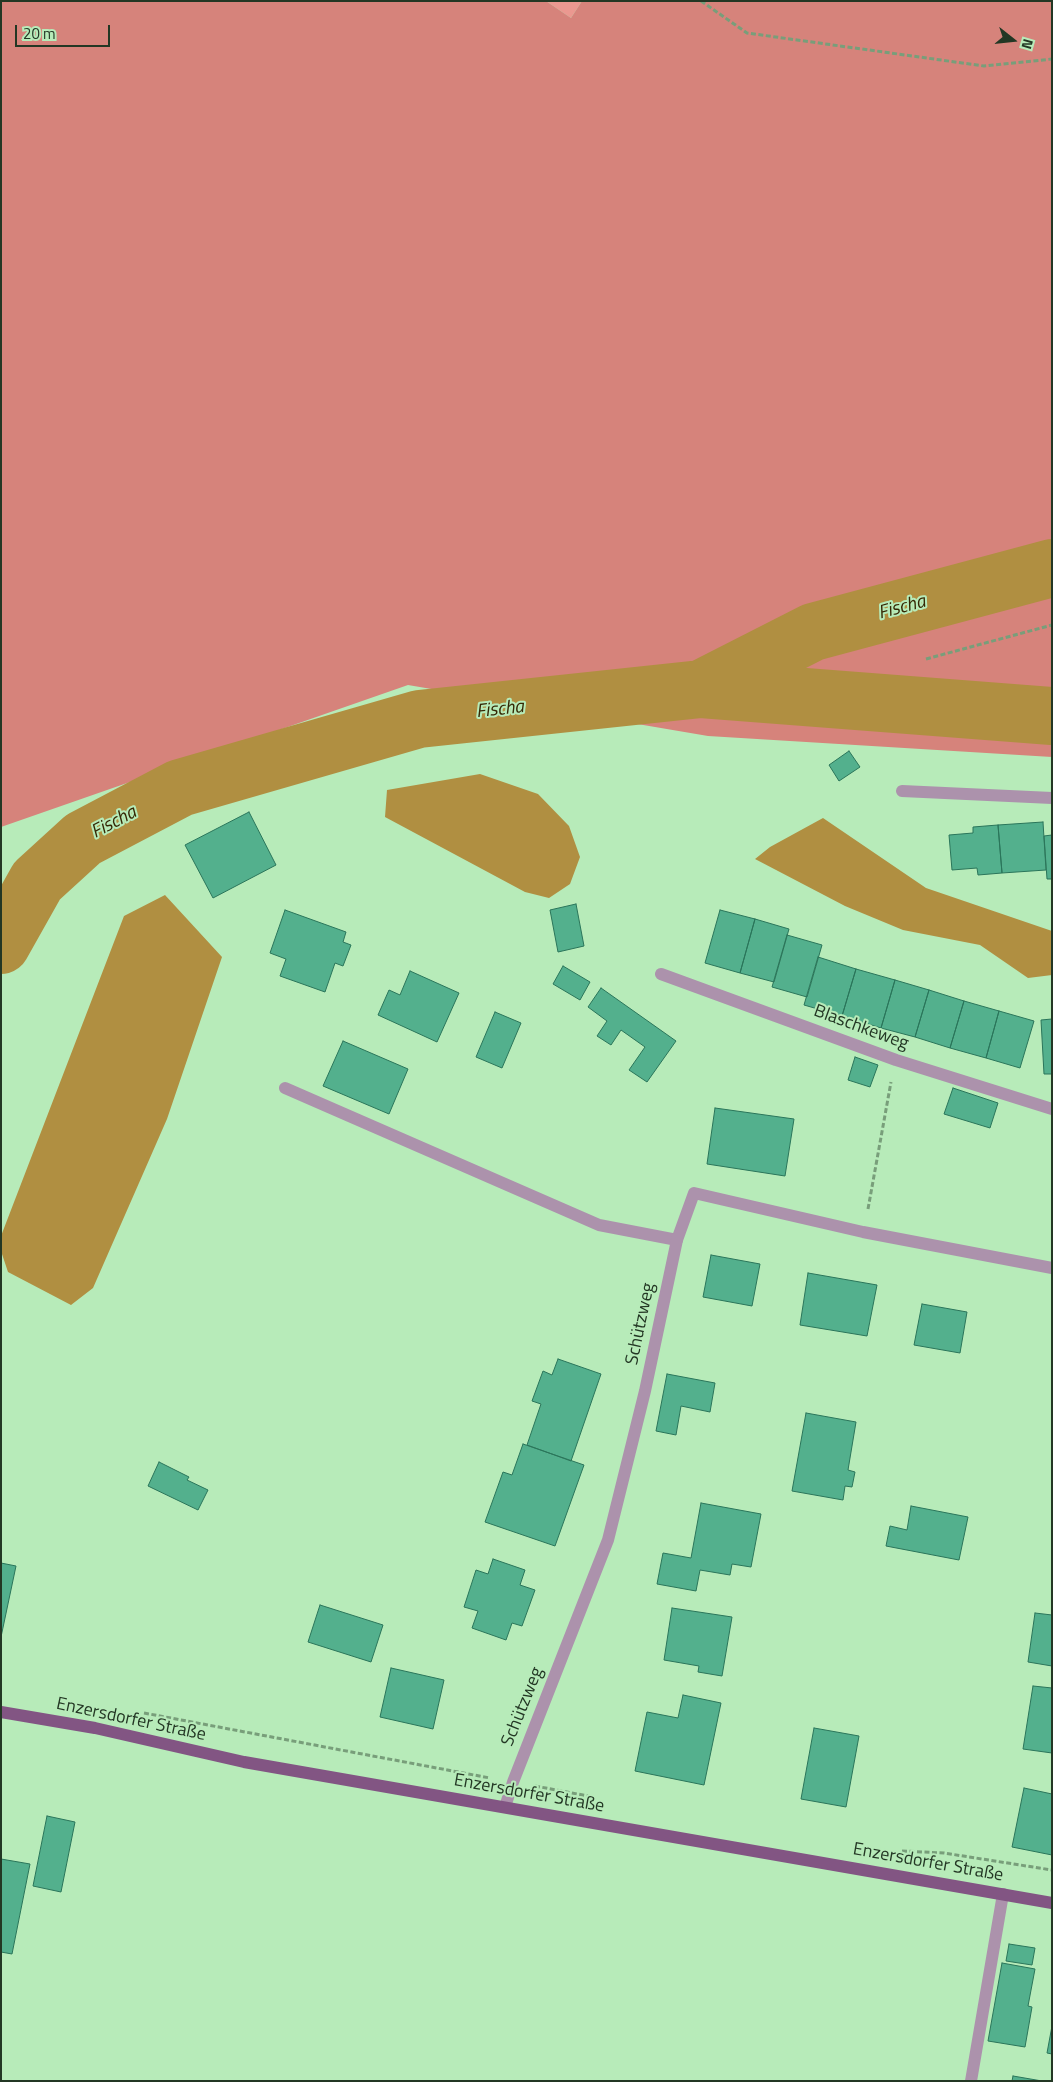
<!DOCTYPE html>
<html>
<head>
<meta charset="utf-8">
<style>
	body { margin:0 }
	#map { position:relative; width:1053px; height:2082px; overflow:hidden; background:#b7ebb9; font-family:"Titillium Web",sans-serif }
	canvas { display:block }
	.frame { position:absolute; inset:0; border:2px solid #233724; pointer-events:none }
	.north { position:absolute; left:988px; top:15px; width:50px; height:50px; -webkit-text-stroke:4px #b7ebb9; paint-order:stroke; rotate:106deg; font-size:14px; font-weight:700; line-height:20px; text-align:center; color:#233724 }
	.north::after { content:''; display:block; margin:auto; width:18px; height:22px; background:#233724; clip-path:polygon(50% 0,100% 100%,50% 72%,0 100%) }
	.scale { position:absolute; left:15px; top:25px; width:95px; height:22px; box-sizing:border-box; border:2px solid #233724; border-top:0; padding-left:6px; font-size:15px; line-height:18px; white-space:nowrap; color:#233724; -webkit-text-stroke:4px #b7ebb9; paint-order:stroke }
</style>
</head>
<body>
<div id="map">
<canvas width="1053" height="2082"></canvas>
<div class="frame"></div>
<div class="north">N</div>
<div class="scale">20 m</div>
</div>
<script>
const ctx = document.querySelector('canvas').getContext('2d');
ctx.lineJoin = 'round';
function fill(path, color) { ctx.fillStyle = color; ctx.fill(path, 'evenodd'); }
const toPath = rows => new Path2D(rows.map(r => 'M' + r).join(''));
function trace(path, color, width, dash) { ctx.strokeStyle = color; ctx.lineWidth = width; ctx.lineCap = dash ? 'butt' : 'round'; ctx.setLineDash(dash || []); ctx.stroke(path); }
function drawText(font, color, halo, rows, align = 'center') {
  ctx.font = font + ' "Titillium Web",sans-serif'; ctx.lineWidth = 4; ctx.setLineDash([]); ctx.textBaseline = 'middle'; ctx.strokeStyle = halo; ctx.fillStyle = color; for (const [text, x, y, turn = 0] of rows) {
    ctx.save(); ctx.translate(x, y); ctx.rotate((+turn || 0) * Math.PI / 180); ctx.textAlign = isNaN(turn) ? turn : align; if (halo) ctx.strokeText(text, 0, 0); ctx.fillText(text, 0, 0); ctx.restore();
  }
}
fill(toPath([
	[546,1,582,1,571,18]
]), '#eb9890');
fill(toPath([
	[1,1,546,1,571,18,582,1,1052,1,1052,757,708,736,408,685,1,827]
]), '#d6837b');
fill(toPath([
	[480,774,538,794,569,826,580,857,570,884,549,898,525,892,385,817,387,790],
	[823,818,926,888,1052,931,1052,975,1028,978,980,945,903,930,845,906,755,859,770,847],
	[165,895,222,957,167,1119,93,1288,71,1305,8,1272,1,1251,1,1236,124,916]
]), '#b08f41');
trace(toPath([
	[701,689,1052,716],
	[1,945,37,881,83,839,180,788,419,719,701,689,813,632,1052,568]
]), '#b08f41', 58);
const building = toPath([
	[849,751,860,767,839,781,829,765,849,751],
	[249,812,276,865,213,898,185,845,249,812],
	[1043,822,1046,870,1002,873,998,825,1043,822],
	[998,825,1002,873,978,875,977,868,952,870,949,835,973,833,973,827,998,825],
	[1052,835,1052,879,1047,879,1044,836,1052,835],
	[576,904,584,946,558,952,550,910,576,904],
	[285,910,346,932,343,942,351,945,343,966,335,963,325,992,280,976,286,959,270,953,285,910],
	[720,910,755,919,740,973,705,963,720,910],
	[755,919,789,929,774,982,740,973,755,919],
	[787,935,822,945,807,997,772,987,787,935],
	[818,957,856,969,842,1016,804,1005,818,957],
	[563,966,590,982,580,1000,553,984,563,966],
	[856,969,895,980,881,1028,842,1016,856,969],
	[410,971,459,993,437,1042,378,1015,389,990,400,995,410,971],
	[895,980,929,990,915,1037,881,1028,895,980],
	[601,988,676,1041,647,1082,629,1070,645,1047,621,1030,611,1045,597,1036,607,1021,588,1007,601,988],
	[929,990,964,1001,950,1048,915,1037,929,990],
	[964,1001,999,1011,986,1058,950,1048,964,1001],
	[999,1011,1034,1021,1020,1068,986,1058,999,1011],
	[495,1012,521,1023,502,1068,476,1057,495,1012],
	[1052,1019,1052,1074,1044,1074,1041,1020,1052,1019],
	[343,1041,408,1069,389,1114,323,1086,343,1041],
	[855,1057,878,1065,870,1087,848,1080,855,1057],
	[953,1088,998,1103,990,1128,944,1114,953,1088],
	[715,1108,794,1119,785,1176,707,1164,715,1108],
	[711,1255,760,1264,752,1306,703,1297,711,1255],
	[808,1273,877,1285,867,1336,800,1325,808,1273],
	[922,1304,967,1312,960,1353,914,1345,922,1304],
	[558,1359,601,1374,571,1461,527,1445,541,1404,532,1401,543,1371,552,1375,558,1359],
	[667,1374,715,1383,710,1412,681,1406,676,1435,656,1431,667,1374],
	[806,1413,856,1422,848,1470,855,1472,852,1487,845,1486,843,1500,792,1491,806,1413],
	[523,1444,584,1465,555,1546,485,1522,503,1472,512,1475,523,1444],
	[159,1462,189,1477,187,1480,208,1490,198,1510,148,1486,159,1462],
	[701,1503,761,1514,751,1567,732,1564,730,1575,700,1570,696,1591,657,1584,663,1553,691,1558,701,1503],
	[911,1506,968,1517,959,1560,886,1546,890,1526,907,1530,911,1506],
	[493,1559,525,1570,520,1585,535,1590,522,1626,512,1623,506,1640,472,1628,478,1611,464,1607,476,1570,488,1574,493,1559],
	[1,1563,16,1566,1,1637,1,1563],
	[320,1605,383,1625,371,1662,308,1642,320,1605],
	[672,1608,732,1617,722,1676,698,1672,699,1666,664,1660,672,1608],
	[1035,1613,1052,1615,1052,1666,1028,1662,1035,1613],
	[391,1668,444,1680,433,1729,380,1717,391,1668],
	[1033,1686,1052,1688,1052,1753,1023,1749,1033,1686],
	[683,1695,721,1703,704,1785,635,1771,647,1712,678,1718,683,1695],
	[814,1728,859,1736,846,1807,801,1799,814,1728],
	[1024,1788,1052,1794,1052,1855,1012,1847,1024,1788],
	[47,1816,75,1822,61,1892,33,1886,47,1816],
	[1,1859,30,1864,12,1954,1,1952,1,1859],
	[1009,1944,1035,1948,1032,1965,1006,1961,1009,1944],
	[1002,1963,1035,1969,1028,2006,1032,2007,1025,2047,988,2041,1002,1963],
	[1052,2026,1052,2054,1047,2053,1052,2026],
	[1013,2076,1042,2081,1012,2081,1013,2076]
]);
fill(building, '#53b08d');
trace(building, '#2a755a', 1);
trace(toPath([
	[701,1,747,33,984,66,1052,59],
	[926,659,1052,625],
	[868,1209,891,1082],
	[144,1713,490,1778],
	[535,1786,588,1796],
	[902,1851,944,1853,1052,1870]
]), '#789e7a', 3, [5, 2.5]);
trace(toPath([
	[902,791,1052,798],
	[661,974,896,1060,1052,1109],
	[285,1088,599,1225,677,1240],
	[971,2081,1003,1894]
]), '#ac92ac', 12);
trace(toPath([
	[505,1807,513,1782,608,1540,645,1391,677,1240,694,1193,863,1232,1052,1268]
]), '#ac92ac', 12);
trace(toPath([
	[1,1712,95,1728,244,1762,1052,1903]
]), '#825583', 12);
drawText('18px', '#233724', '#b7ebb9', [
	["Blaschkeweg",861,1028,20],
	["Schützweg",641,1324,-78],
	["Schützweg",523,1707,-68],
	["Enzersdorfer Straße",131,1720,12],
	["Enzersdorfer Straße",529,1794,10],
	["Enzersdorfer Straße",928,1863,10]
]);
drawText('italic 19px', '#352704', '#b7ebb9', [
	["Fischa",902,608,-15],
	["Fischa",500,710,-6],
	["Fischa",114,823,-28]
]);
</script>
</body>
</html>
